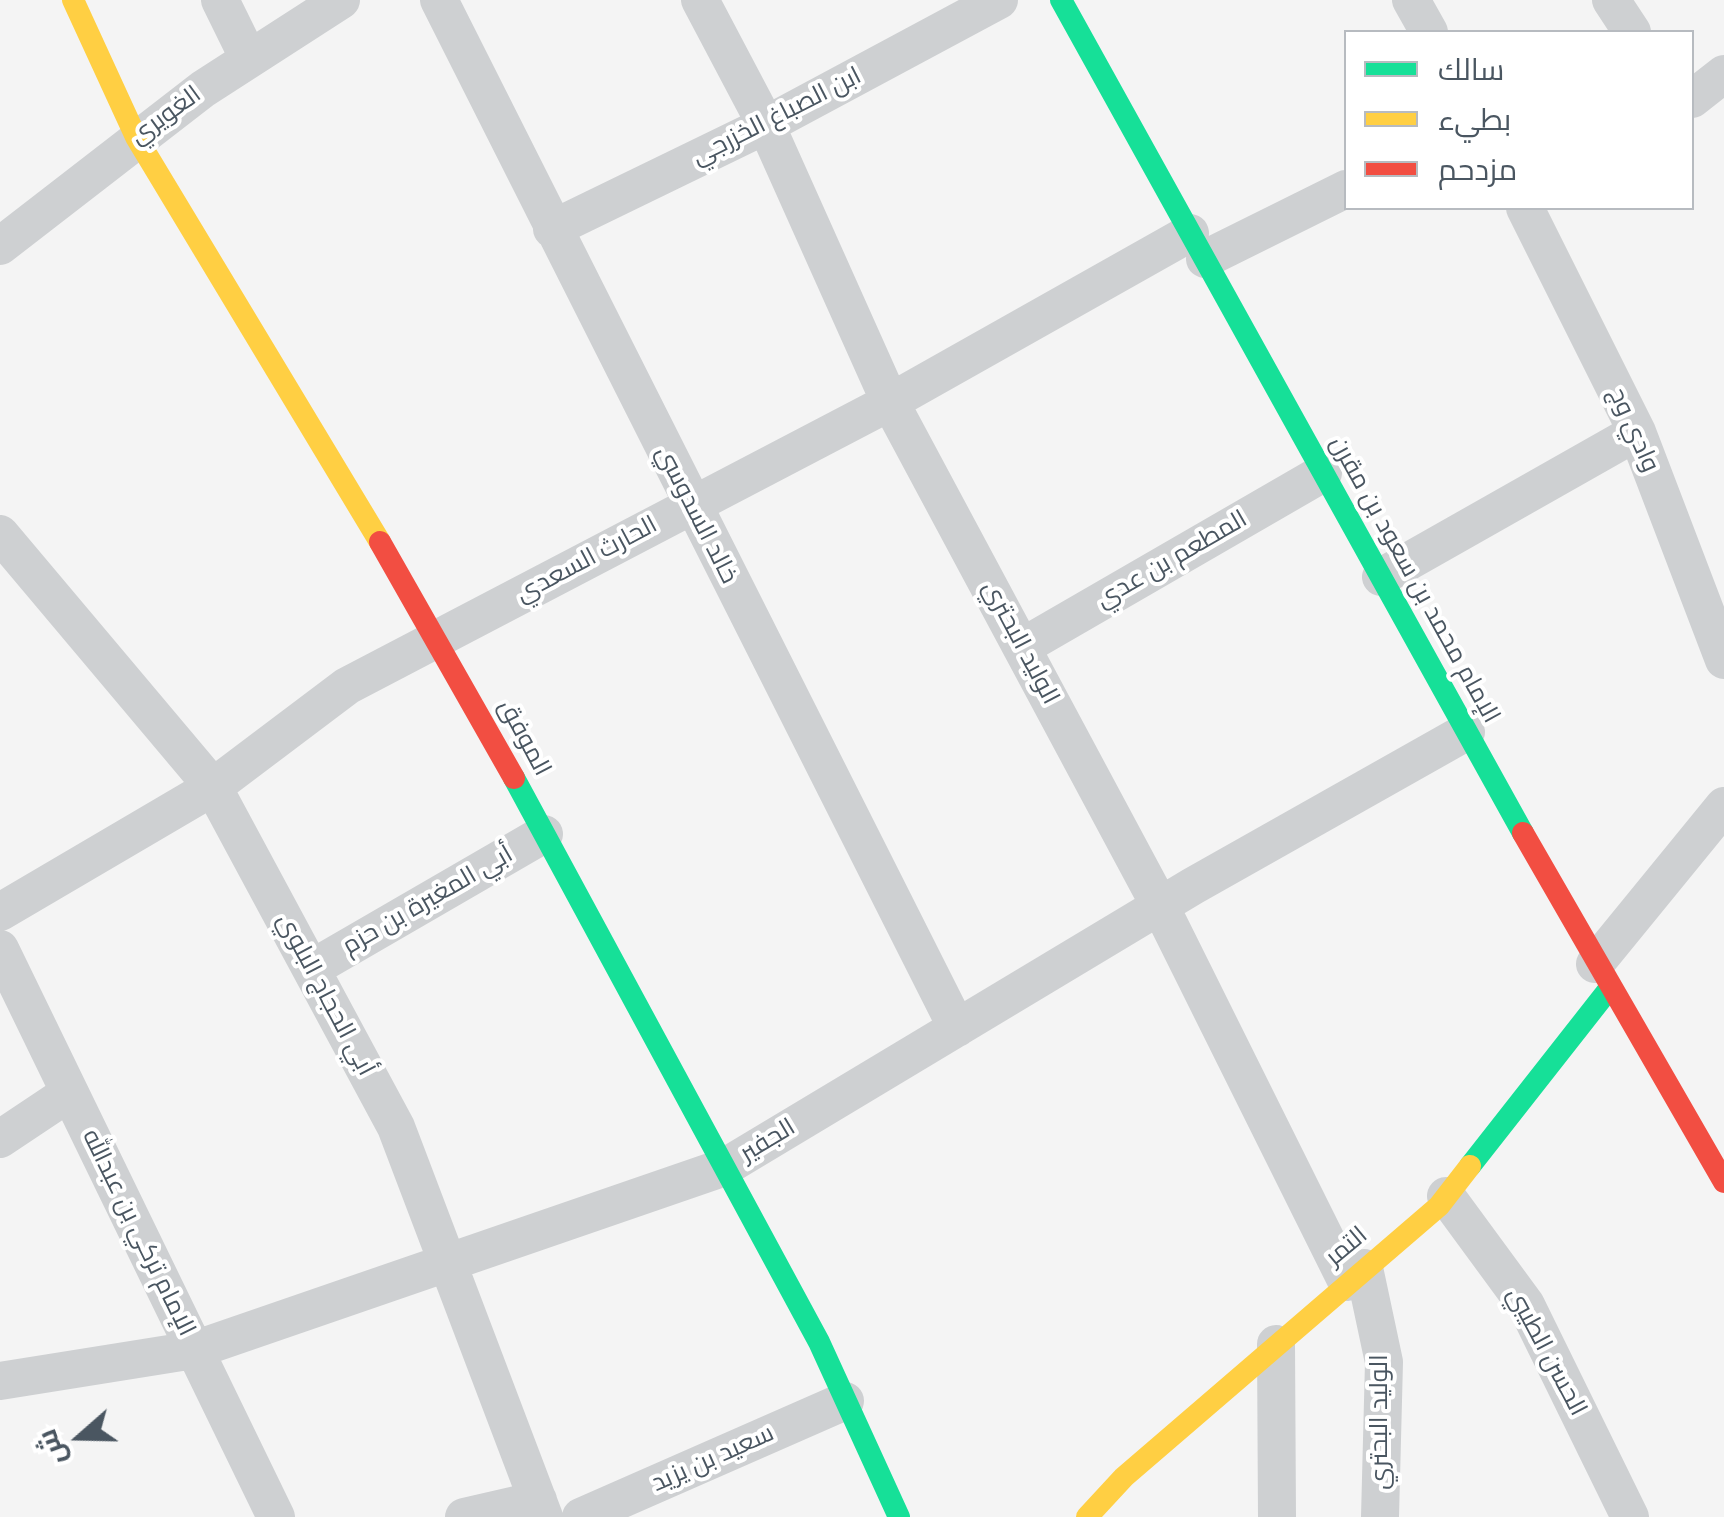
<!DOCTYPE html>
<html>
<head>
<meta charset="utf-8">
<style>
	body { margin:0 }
	#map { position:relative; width:1724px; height:1517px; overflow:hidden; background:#f4f4f4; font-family:"Varela Round",Cairo,sans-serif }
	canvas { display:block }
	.legend { position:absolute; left:1344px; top:30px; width:350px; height:180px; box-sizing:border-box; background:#fff; border:2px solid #b7bbc0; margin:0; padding:12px 18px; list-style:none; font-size:30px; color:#4a5661 }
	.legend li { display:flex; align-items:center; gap:20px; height:50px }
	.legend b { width:50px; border:2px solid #b7bbc0 }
	.north { position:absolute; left:30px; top:1387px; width:100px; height:100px; -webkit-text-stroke:8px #fff; paint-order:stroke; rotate:250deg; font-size:28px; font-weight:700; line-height:40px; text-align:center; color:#4a5661 }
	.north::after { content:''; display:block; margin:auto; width:35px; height:45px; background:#4a5661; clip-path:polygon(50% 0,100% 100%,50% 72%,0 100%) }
</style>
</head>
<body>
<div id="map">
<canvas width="1724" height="1517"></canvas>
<ul class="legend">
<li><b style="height:12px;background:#16e098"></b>سالك</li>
<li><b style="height:12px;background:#ffcf43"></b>بطيء</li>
<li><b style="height:12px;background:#f24e42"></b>مزدحم</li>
</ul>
<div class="north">ش</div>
</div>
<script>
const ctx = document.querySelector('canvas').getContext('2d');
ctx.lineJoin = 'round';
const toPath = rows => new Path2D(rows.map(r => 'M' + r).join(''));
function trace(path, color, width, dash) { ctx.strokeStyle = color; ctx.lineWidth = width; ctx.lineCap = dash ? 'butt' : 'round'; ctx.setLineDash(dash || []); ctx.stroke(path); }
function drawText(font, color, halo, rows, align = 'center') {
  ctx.font = font + ' "Varela Round",Cairo,sans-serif'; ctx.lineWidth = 8; ctx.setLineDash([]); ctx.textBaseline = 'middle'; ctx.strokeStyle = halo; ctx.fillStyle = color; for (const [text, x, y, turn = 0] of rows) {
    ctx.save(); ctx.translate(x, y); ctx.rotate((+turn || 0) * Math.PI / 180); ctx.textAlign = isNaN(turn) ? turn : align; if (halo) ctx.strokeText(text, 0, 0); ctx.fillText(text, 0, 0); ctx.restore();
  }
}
trace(toPath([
	[220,0,249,59],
	[439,0,957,1028],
	[700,0,766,125,890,402,1160,906,1347,1282],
	[1411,0,1429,32],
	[1611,0,1632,32],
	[1692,99,1724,74],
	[1525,208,1637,432,1724,660],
	[552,229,766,125,999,0],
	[0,246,203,89,341,0],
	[1205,259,1346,189],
	[0,534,213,787,396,1127,544,1517],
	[1381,577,1637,432],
	[1022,647,1323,473],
	[0,912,213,787,347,686,890,402,1190,233],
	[0,949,276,1517],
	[1595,964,1724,806],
	[311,969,544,834],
	[0,1139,69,1093],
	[1446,1196,1526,1305,1630,1517],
	[1364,1268,1384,1362,1380,1517],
	[1276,1344,1277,1517],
	[0,1381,194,1350,725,1167,1193,886,1466,732],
	[464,1517,538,1500],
	[581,1517,845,1401]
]), '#ced0d2', 38);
trace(toPath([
	[1061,0,1523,833],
	[514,778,819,1342,899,1517],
	[1470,1166,1609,989]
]), '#16e098', 22);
trace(toPath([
	[73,0,136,137,380,542],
	[1087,1517,1124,1477,1439,1206,1470,1166]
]), '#ffcf43', 22);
trace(toPath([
	[380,542,514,778],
	[1523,833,1724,1182]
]), '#f24e42', 22);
drawText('25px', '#4a5661', '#fff', [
	["الغويري",166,116,-36],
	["ابن الصباغ الخزرجي",777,117,-27],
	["وادي وج",1633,430,66],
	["خالد السدوسي",696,515,63],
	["الحارث السعدي",587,560,-28],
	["المطعم بن عدي",1172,560,-30],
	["الإمام محمد بن سعود بن مقرن",1414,580,61],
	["الوليد البحتري",1020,643,62],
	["الموفق",524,738,62],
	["أبي المغيرة بن حزم",428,901,-30],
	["أبي الحجاج البلوي",325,995,62],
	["الجفير",768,1141,-31],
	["الإمام تركي بن عبدالله",138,1233,64],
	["التمر",1347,1247,-40],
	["الحسن الطيبي",1546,1352,62],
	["الوليد البحتري",1380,1422,-90],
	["سعيد بن يزيد",713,1459,-24]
]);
</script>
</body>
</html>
